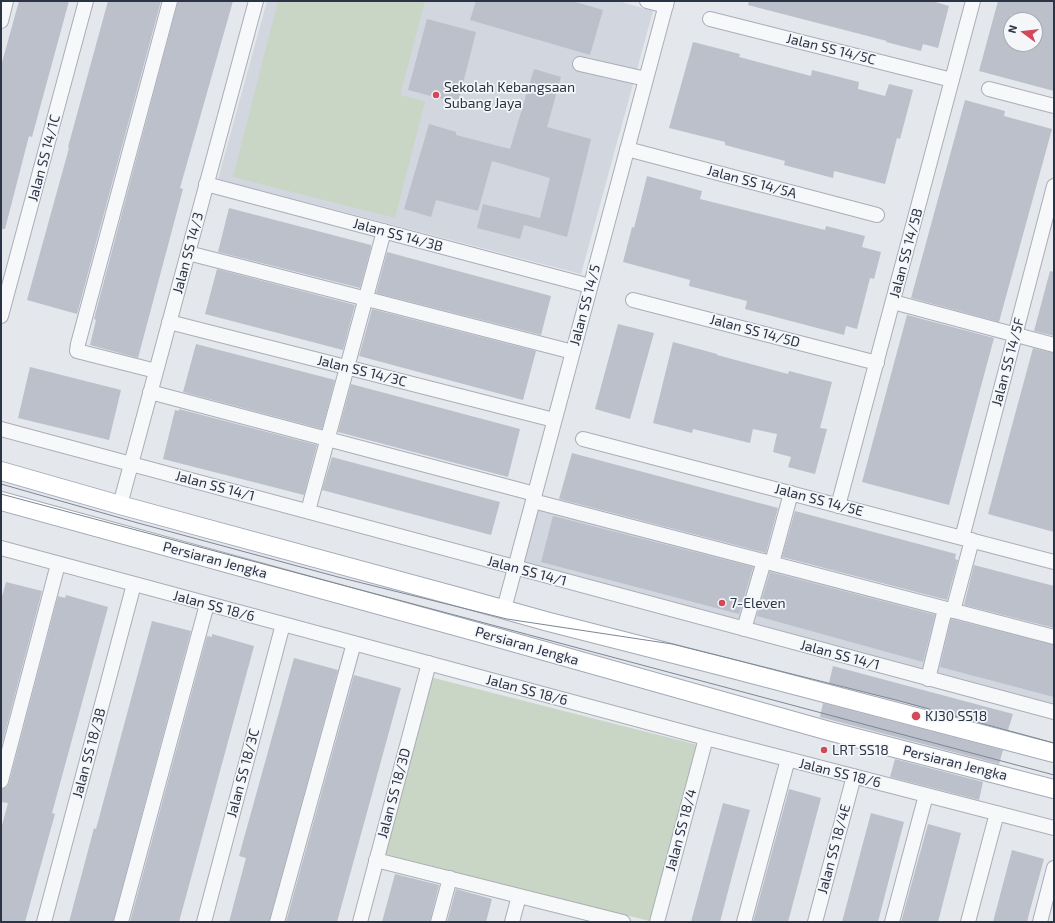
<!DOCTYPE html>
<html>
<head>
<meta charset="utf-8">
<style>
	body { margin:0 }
	#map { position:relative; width:1055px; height:923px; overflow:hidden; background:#e4e7ec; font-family:"Exo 2",sans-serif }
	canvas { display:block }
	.frame { position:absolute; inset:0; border:2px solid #2b3445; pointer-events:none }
	.north { position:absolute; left:1003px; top:12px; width:40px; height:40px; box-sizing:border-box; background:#f4f6f9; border:1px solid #a4a8b1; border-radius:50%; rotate:285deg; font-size:11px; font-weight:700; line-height:16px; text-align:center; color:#2b3445 }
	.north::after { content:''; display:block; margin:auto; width:14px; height:18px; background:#d1495b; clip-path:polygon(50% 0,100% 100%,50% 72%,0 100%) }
</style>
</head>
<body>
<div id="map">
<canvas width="1055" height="923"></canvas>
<div class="frame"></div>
<div class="north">N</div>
</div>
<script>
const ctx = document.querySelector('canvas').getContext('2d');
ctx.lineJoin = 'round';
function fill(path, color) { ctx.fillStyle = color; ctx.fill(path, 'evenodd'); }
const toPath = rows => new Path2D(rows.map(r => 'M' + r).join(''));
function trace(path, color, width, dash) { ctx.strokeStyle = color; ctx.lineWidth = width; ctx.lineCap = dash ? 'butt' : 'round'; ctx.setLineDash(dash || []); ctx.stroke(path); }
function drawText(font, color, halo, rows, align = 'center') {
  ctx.font = font + ' "Exo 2",sans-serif'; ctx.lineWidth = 3.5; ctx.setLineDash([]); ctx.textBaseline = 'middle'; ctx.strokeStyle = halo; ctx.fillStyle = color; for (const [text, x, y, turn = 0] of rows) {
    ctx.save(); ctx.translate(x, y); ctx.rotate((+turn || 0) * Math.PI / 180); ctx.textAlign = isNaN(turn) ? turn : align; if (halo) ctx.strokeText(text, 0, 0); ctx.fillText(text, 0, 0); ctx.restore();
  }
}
fill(toPath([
	[267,1,618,1,653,11,581,274,218,179],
	[539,507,1054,641,1054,709,523,567]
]), '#d2d6de');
fill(toPath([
	[278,1,425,1,400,95,425,101,395,218,233,177],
	[430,677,698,745,653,922,385,854]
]), '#c9d6c5');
fill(toPath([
	[19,1,69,1,32,137,29,136,5,229,1,229,1,66],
	[108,1,161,1,77,314,27,300,69,148,68,147],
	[178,1,233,1,180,188,183,189,138,358,90,345,96,320,94,319],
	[476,1,572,1,603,10,590,55,470,20],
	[749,1,932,1,949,6,938,48,923,44,921,51,886,42,887,41,748,5],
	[998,1,1054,1,1054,91,979,71],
	[1011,15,1031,20,1035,20,1035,44,1011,44],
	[427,19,476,32,458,103,408,90],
	[693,42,740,54,739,57,811,76,812,70,859,82,858,89,885,96,889,84,913,90,900,139,897,138,885,184,834,171,833,178,784,165,785,161,725,145,725,142,669,128],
	[534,69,561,77,547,127,591,139,567,237,524,225,520,239,477,228,483,204,540,218,550,178,492,161,478,211,436,200,431,217,404,209,429,124,456,132,456,135,510,149],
	[965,100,1005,111,1004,116,1052,129,999,322,911,298],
	[647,176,702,191,700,199,825,230,826,226,865,236,862,247,881,252,874,279,870,278,857,329,846,326,844,335,745,309,747,301,689,286,690,280,623,262,632,227,634,228],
	[229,208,371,245,371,248,360,288,218,252],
	[387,252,551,296,541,335,376,293],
	[217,269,355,305,343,350,205,314],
	[1050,271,1054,272,1054,336,1034,331],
	[372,309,536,351,523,400,359,356],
	[907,315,994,338,949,505,862,482],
	[618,324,654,333,630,419,595,409],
	[673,342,717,354,717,355,788,374,789,371,832,382,820,428,827,429,815,474,788,467,791,457,773,452,777,434,753,429,750,443,693,429,692,433,653,423],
	[196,344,335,380,322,429,183,392],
	[1033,348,1054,353,1054,532,988,514],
	[30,367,121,390,109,440,18,418],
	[351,384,520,429,508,477,338,432],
	[179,409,317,445,304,495,163,459,175,410,179,411],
	[572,453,778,508,766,553,559,499],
	[332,457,500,502,491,535,322,490],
	[795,511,956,554,955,559,958,560,947,600,782,557],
	[553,516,753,567,739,614,541,562],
	[974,565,1054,586,1054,628,964,605],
	[770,572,935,615,923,662,757,616],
	[6,582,42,591,1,748,1,600],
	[66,595,108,607,52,813,55,814,25,922,1,922,1,829,8,803,1,802,1,789,7,787,9,783,58,596,65,598],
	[951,619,1054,645,1054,697,940,667],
	[152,621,191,631,113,922,69,922,94,828,96,829],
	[212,634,254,646,179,922,130,922,207,636,212,637],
	[294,658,338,670,269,922,229,922,246,858,239,856],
	[833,666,1013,714,1008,730,829,683],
	[354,675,401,688,337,922,286,922],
	[823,703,1003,750,999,764,820,717],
	[895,759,983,782,979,800,890,777],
	[789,789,821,798,788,922,753,922],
	[723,803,750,810,736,861,720,922,691,922],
	[871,813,904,822,894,860,878,922,842,922],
	[928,824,961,833,938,922,901,922],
	[1012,850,1044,859,1030,910,1027,922,993,922],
	[395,874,439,885,430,922,382,922],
	[456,889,492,899,486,922,447,922]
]), '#bbc0ca');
const minor = toPath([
	[647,1,666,6],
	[710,19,952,80],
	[1,21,6,1],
	[580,64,646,79],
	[989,89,1054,106],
	[627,149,877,215],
	[206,184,590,286],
	[188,253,573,352],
	[633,300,877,363],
	[893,302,1054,345],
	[1,316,86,1],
	[169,322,554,420],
	[156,371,77,351,78,344,170,1],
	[150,392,535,494],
	[1,429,1054,712],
	[583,439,1054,562],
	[533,501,1054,637],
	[120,505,256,1],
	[838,506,973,1],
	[308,511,384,231],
	[962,538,1054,186],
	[1,548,706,738,1054,828],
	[772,563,791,493],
	[504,609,667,1],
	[953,611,972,540],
	[744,629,764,561],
	[928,679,945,609],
	[1,781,58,564],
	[376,860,623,922],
	[44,922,134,584],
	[121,922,207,604],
	[204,922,283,624],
	[277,922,354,643],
	[360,922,429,663],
	[438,922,450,878],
	[512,922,519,896],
	[657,922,706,738],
	[744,922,788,759],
	[815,922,854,776],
	[892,922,926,795],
	[968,922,997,813],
	[1040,922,1054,868]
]);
const major = toPath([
	[1,471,120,505,459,597,549,622,729,668,1054,753],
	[1,501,477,632,829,731,1054,789]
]);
trace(minor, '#a9aeb7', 16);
trace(major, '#a3abb8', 20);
trace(minor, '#f7f8fa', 14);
trace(major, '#fff', 18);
trace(toPath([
	[1,484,138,523,338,577,507,619,672,644,896,700,1054,743],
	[1,494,1054,775]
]), '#7d8696', 1);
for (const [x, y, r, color] of [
	[436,95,4,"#d1495b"],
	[722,603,4,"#d1495b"],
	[916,716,5,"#d1495b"],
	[824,750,4,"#d1495b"]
]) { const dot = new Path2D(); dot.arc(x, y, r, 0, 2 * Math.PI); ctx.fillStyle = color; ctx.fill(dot); trace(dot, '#f4f6f9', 1.5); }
drawText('14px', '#2b3445', '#f4f6f9', [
	["Jalan SS 14/5C",831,49,14],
	["Jalan SS 14/1C",44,158,-75],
	["Jalan SS 14/5A",752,182,15],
	["Jalan SS 14/3B",398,235,15],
	["Jalan SS 14/3",188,253,-75],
	["Jalan SS 14/5B",906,253,-75],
	["Jalan SS 14/5",585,305,-75],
	["Jalan SS 14/5D",755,331,15],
	["Jalan SS 14/5F",1008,362,-75],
	["Jalan SS 14/3C",362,371,14],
	["Jalan SS 14/1",215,486,15],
	["Jalan SS 14/5E",819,500,15],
	["Persiaran Jengka",215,560,15],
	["Jalan SS 14/1",527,571,15],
	["Jalan SS 18/6",214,606,15],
	["Persiaran Jengka",527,646,16],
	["Jalan SS 14/1",840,655,15],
	["Jalan SS 18/6",527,690,15],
	["Jalan SS 18/3B",89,753,-75],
	["Persiaran Jengka",955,763,14],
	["Jalan SS 18/3C",243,773,-75],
	["Jalan SS 18/6",840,773,14],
	["Jalan SS 18/3D",394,793,-75],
	["Jalan SS 18/4",681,830,-75],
	["Jalan SS 18/4E",834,849,-75]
]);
drawText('14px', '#2b3445', '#f4f6f9', [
	["Sekolah Kebangsaan",444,87],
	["Subang Jaya",444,103],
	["7-Eleven",730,603],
	["KJ30 SS18",925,716],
	["LRT SS18",832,750]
], 'left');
</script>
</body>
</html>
